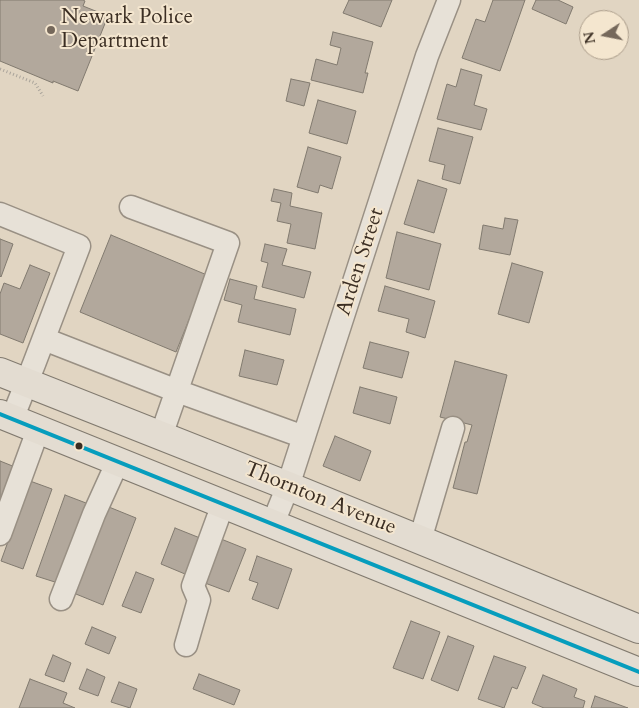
<!DOCTYPE html>
<html>
<head>
<meta charset="utf-8">
<style>
	body { margin:0 }
	#map { position:relative; width:639px; height:708px; overflow:hidden; background:#e1d5c2; font-family:Cardo,serif }
	canvas { display:block }
	.north { position:absolute; left:579px; top:10px; width:50px; height:50px; box-sizing:border-box; background:#f4e6cf; border:1px solid #aa9c8a; border-radius:50%; rotate:259deg; font-size:14px; font-weight:700; line-height:20px; text-align:center; color:#3b2e23 }
	.north::after { content:''; display:block; margin:auto; width:18px; height:22px; background:#75685b; clip-path:polygon(50% 0,100% 100%,50% 72%,0 100%) }
</style>
</head>
<body>
<div id="map">
<canvas width="639" height="708"></canvas>
<div class="north">N</div>
</div>
<script>
const ctx = document.querySelector('canvas').getContext('2d');
ctx.lineJoin = 'round';
function fill(path, color) { ctx.fillStyle = color; ctx.fill(path, 'evenodd'); }
const toPath = rows => new Path2D(rows.map(r => 'M' + r).join(''));
function trace(path, color, width, dash) { ctx.strokeStyle = color; ctx.lineWidth = width; ctx.lineCap = dash ? 'butt' : 'round'; ctx.setLineDash(dash || []); ctx.stroke(path); }
function drawText(font, color, halo, rows, align = 'center') {
  ctx.font = font + ' Cardo,serif'; ctx.lineWidth = 4; ctx.setLineDash([]); ctx.textBaseline = 'middle'; ctx.strokeStyle = halo; ctx.fillStyle = color; for (const [text, x, y, turn = 0] of rows) {
    ctx.save(); ctx.translate(x, y); ctx.rotate((+turn || 0) * Math.PI / 180); ctx.textAlign = isNaN(turn) ? turn : align; if (halo) ctx.strokeText(text, 0, 0); ctx.fillText(text, 0, 0); ctx.restore();
  }
}
const building = toPath([
	[0,0,83,0,85,1,83,6,108,16,78,91,53,81,53,83,0,61,0,0],
	[349,0,392,0,381,27,343,13,349,0],
	[493,0,525,0,500,71,462,58,476,19,485,22,493,0],
	[536,0,558,0,573,7,566,24,532,9,536,0],
	[333,32,373,42,365,73,368,73,363,93,311,80,316,59,337,65,341,48,330,45,333,32],
	[461,69,482,75,474,105,487,109,481,130,437,119,447,84,456,87,461,69],
	[291,79,310,83,304,106,286,101,291,79],
	[318,100,356,111,347,144,309,133,318,100],
	[438,128,473,137,460,184,442,179,445,165,429,161,438,128],
	[308,147,341,157,332,189,320,185,318,193,297,187,308,147],
	[418,180,447,189,434,233,404,224,418,180],
	[274,189,292,193,290,206,322,213,315,249,287,243,291,224,277,221,281,203,271,201,274,189],
	[505,218,518,220,510,255,479,249,483,225,503,229,505,218],
	[397,232,441,244,429,290,386,278,397,232],
	[111,235,207,275,176,352,80,312,111,235],
	[0,239,13,244,1,277,0,276,0,239],
	[265,244,287,249,282,265,311,272,304,298,262,287,268,263,261,261,265,244],
	[512,263,543,272,529,323,498,314,512,263],
	[30,265,50,273,23,343,0,334,0,294,4,283,20,289,30,265],
	[230,279,257,286,254,299,296,309,290,335,238,322,242,305,224,300,230,279],
	[385,286,435,301,425,338,406,332,409,319,378,311,385,286],
	[370,342,409,352,402,378,363,368,370,342],
	[245,350,284,360,277,385,239,376,245,350],
	[455,361,507,375,477,494,453,488,465,442,467,442,472,425,440,417,455,361],
	[360,387,397,397,390,424,353,413,360,387],
	[335,436,371,451,360,481,323,466,335,436],
	[0,461,15,467,0,504,0,461],
	[30,481,52,489,23,569,1,561,30,481],
	[65,495,86,503,58,583,36,576,65,495],
	[104,505,136,518,103,605,71,592,104,505],
	[175,528,200,538,185,574,161,564,175,528],
	[221,539,246,549,229,592,205,583,221,539],
	[257,556,292,569,278,609,252,599,258,583,249,580,257,556],
	[136,572,154,579,141,613,122,606,136,572],
	[411,621,440,632,423,679,393,668,411,621],
	[92,627,116,637,109,654,85,644,92,627],
	[448,636,474,646,458,691,431,680,448,636],
	[53,655,71,663,64,682,45,675,53,655],
	[494,656,526,667,517,689,512,687,504,708,478,699,494,656],
	[87,669,105,677,98,696,79,689,87,669],
	[199,674,240,690,234,705,193,689,199,674],
	[543,675,577,689,574,697,585,701,583,708,544,708,532,703,543,675],
	[30,679,67,693,63,703,75,708,19,708,30,679],
	[119,682,137,689,130,708,111,702,119,682],
	[595,696,628,708,591,708,595,696]
]);
fill(building, '#b2a89c');
trace(building, '#817a6f', 1);
const minor = toPath([
	[131,207,228,243,161,436],
	[0,214,79,246,34,364,12,419],
	[44,339,177,391,304,437],
	[273,523,288,486,427,56,449,0],
	[0,534,38,430],
	[420,540,453,428],
	[61,599,94,514,118,461],
	[186,645,199,600,193,586,223,504]
]);
const major = toPath([
	[0,372,288,486,639,629],
	[0,414,639,672]
]);
trace(minor, '#999084', 25);
trace(major, '#817a6f', 30);
trace(toPath([
	[0,69,35,83,43,96]
]), '#aaa49b', 3, [1, 2.5]);
trace(minor, '#e7e1d7', 22);
trace(major, '#e3dcd1', 28);
trace(toPath([
	[0,414,639,672]
]), '#069dbd', 4);
for (const [x, y, r, color] of [
	[51,30,5,"#75685b"],
	[79,446,4.5,"#3b2e23"]
]) { const dot = new Path2D(); dot.arc(x, y, r, 0, 2 * Math.PI); ctx.fillStyle = color; ctx.fill(dot); trace(dot, '#f4e6cf', 2); }
drawText('21px', '#3b2e23', '#f4e6cf', [
	["Newark Police",61,18],
	["Department",61,42]
], 'left');
drawText('21px', '#3b2e23', '#f4e6cf', [
	["Arden Street",361,262,-72],
	["Thornton Avenue",320,499,22]
]);
</script>
</body>
</html>
